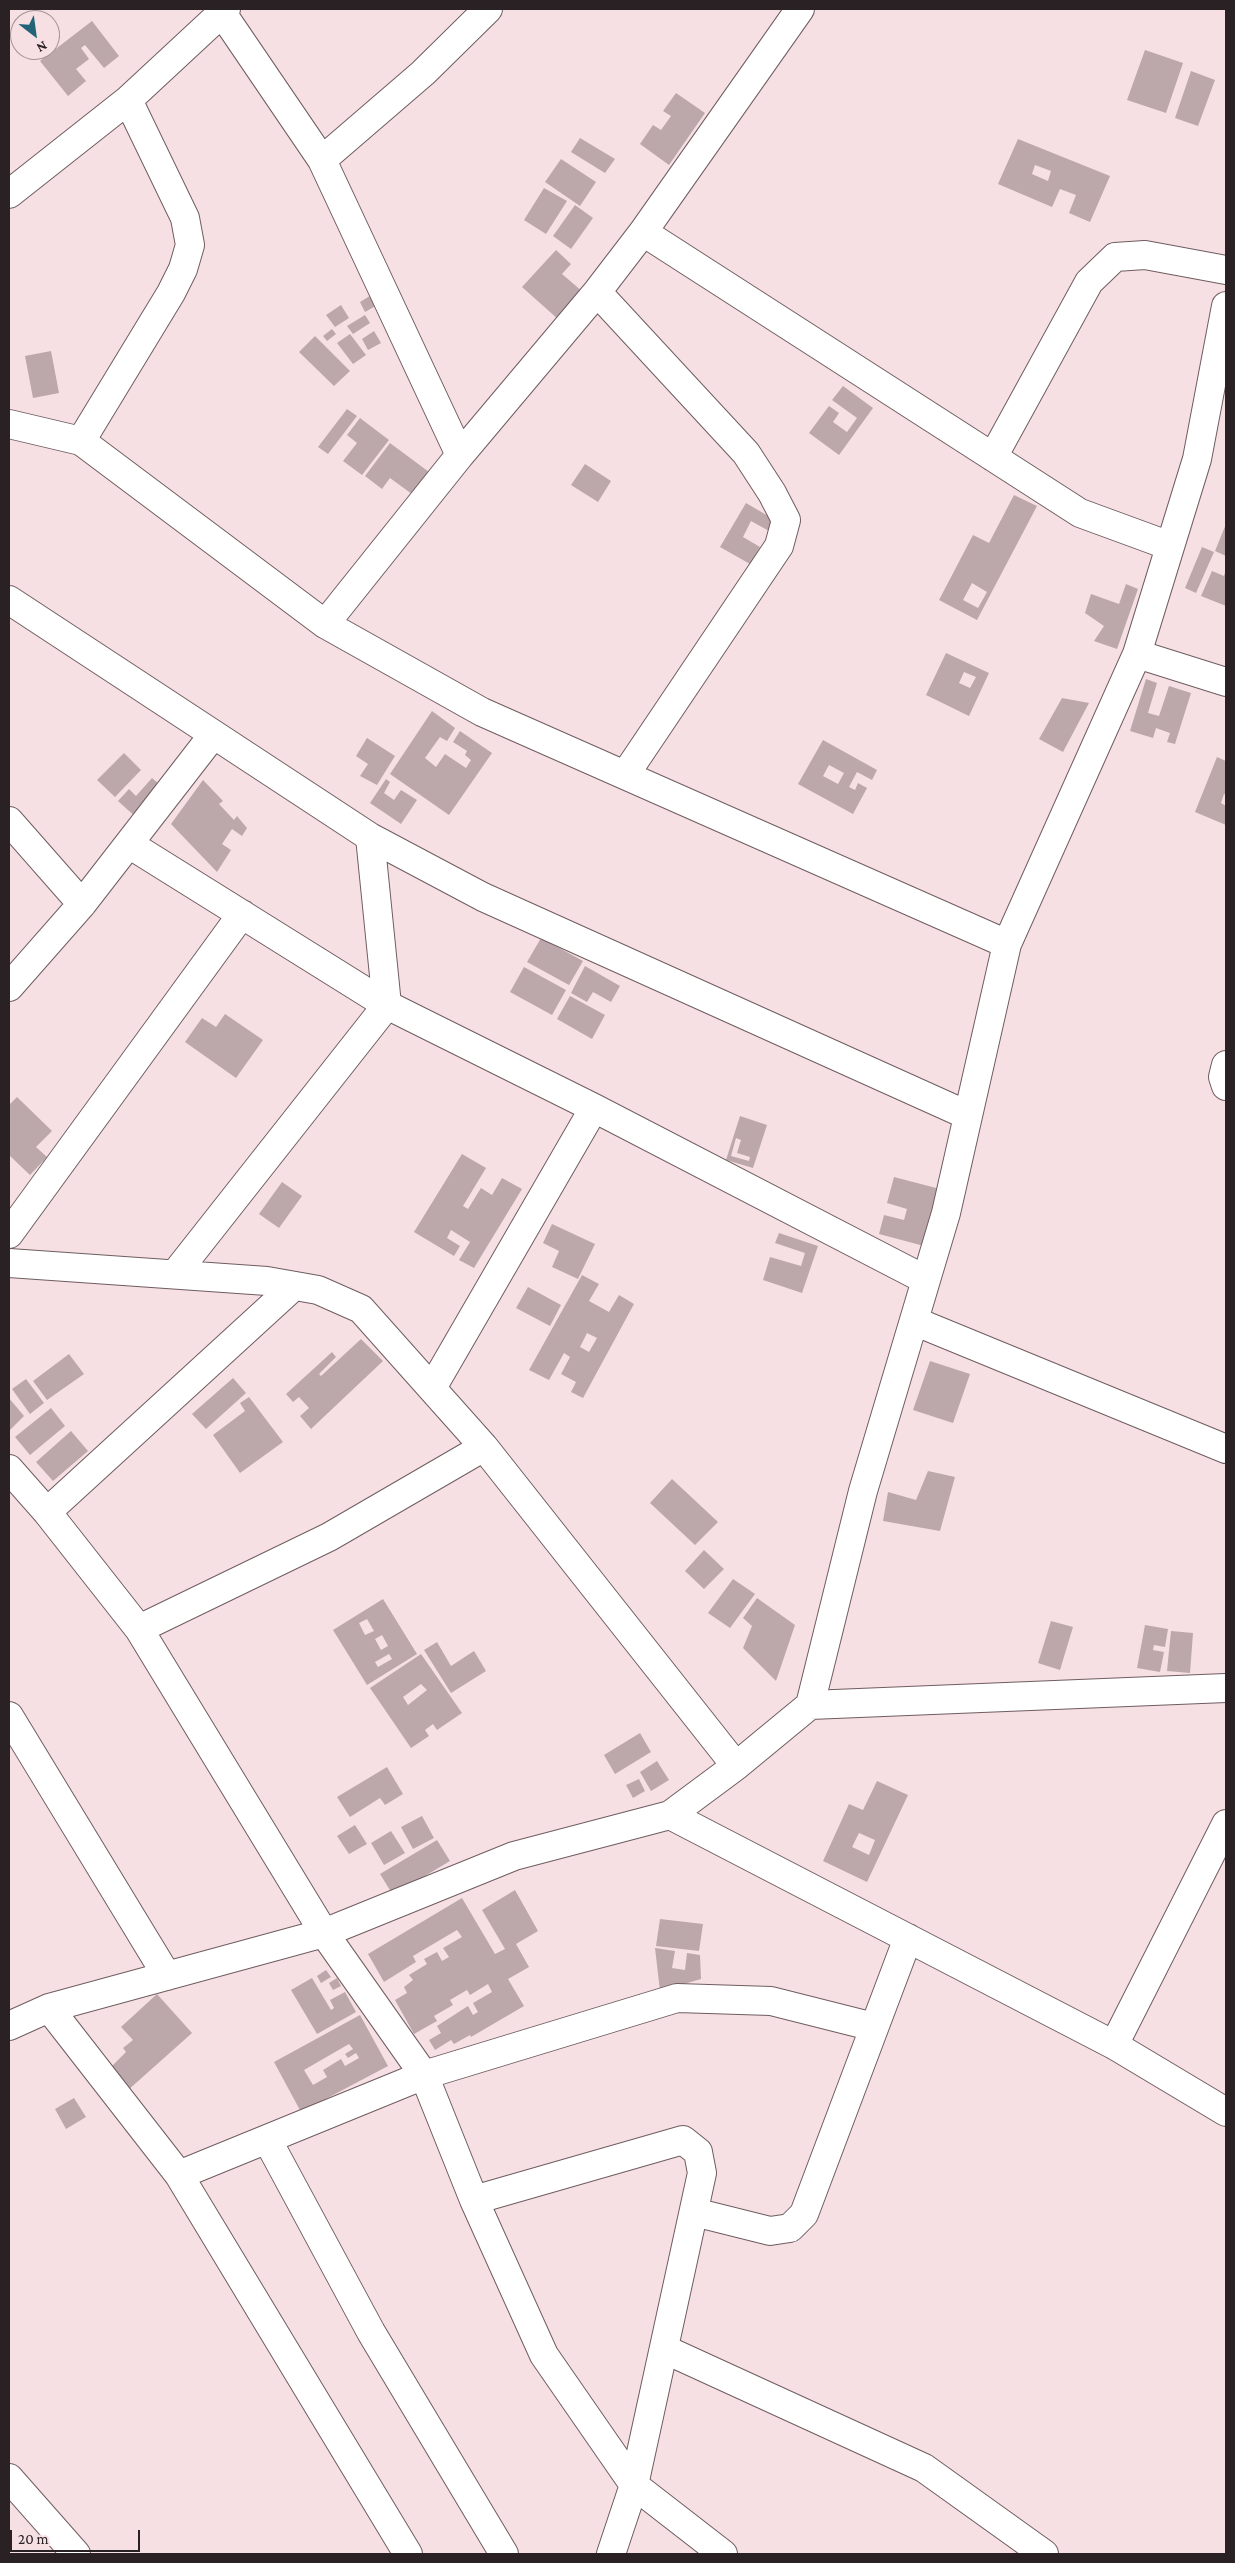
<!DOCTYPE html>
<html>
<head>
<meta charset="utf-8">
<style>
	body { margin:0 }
	#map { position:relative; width:1235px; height:2563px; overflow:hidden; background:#f6e0e3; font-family:"Crimson Pro",serif }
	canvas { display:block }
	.frame { position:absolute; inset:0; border:10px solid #292123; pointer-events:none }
	.north { position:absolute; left:10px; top:10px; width:50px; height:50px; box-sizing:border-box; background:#f6e0e3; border:1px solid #a49496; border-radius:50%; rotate:150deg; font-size:14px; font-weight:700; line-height:20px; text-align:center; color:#292123 }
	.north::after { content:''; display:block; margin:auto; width:18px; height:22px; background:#226378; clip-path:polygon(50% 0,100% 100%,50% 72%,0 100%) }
	.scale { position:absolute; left:10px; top:2530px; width:130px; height:22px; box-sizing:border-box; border:2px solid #292123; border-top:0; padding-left:6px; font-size:15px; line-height:18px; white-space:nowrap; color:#292123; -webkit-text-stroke:4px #f6e0e3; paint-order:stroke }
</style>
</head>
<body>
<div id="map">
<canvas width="1235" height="2563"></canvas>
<div class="frame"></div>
<div class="north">N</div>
<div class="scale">20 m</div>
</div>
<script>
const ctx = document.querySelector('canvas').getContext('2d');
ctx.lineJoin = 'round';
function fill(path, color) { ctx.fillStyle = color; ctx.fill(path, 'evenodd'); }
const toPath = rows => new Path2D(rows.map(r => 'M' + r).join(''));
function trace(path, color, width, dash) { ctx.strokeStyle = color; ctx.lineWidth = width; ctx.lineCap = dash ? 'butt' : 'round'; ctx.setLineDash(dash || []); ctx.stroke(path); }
fill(toPath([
	[92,21,119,56,104,68,85,45,81,48,89,59,76,69,86,81,68,96,40,61],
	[1145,50,1183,63,1166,113,1127,100],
	[1191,71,1215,80,1198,126,1175,118],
	[676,93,705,113,669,165,640,144,653,125,661,130,671,116,663,111],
	[580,138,615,159,605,173,571,152],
	[1018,139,1110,176,1090,222,1069,213,1076,195,1060,189,1052,207,998,184],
	[1035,165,1051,171,1048,181,1032,174],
	[561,159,596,182,580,206,545,182],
	[544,188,567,201,546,234,524,220],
	[575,205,593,218,571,249,553,236],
	[556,250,571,264,562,274,583,292,559,320,522,287],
	[373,294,379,304,365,312,360,302],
	[341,305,349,318,335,327,326,315],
	[365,315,370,323,353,334,347,326],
	[332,329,336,334,327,341,323,336],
	[374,331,381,343,368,350,362,339],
	[350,334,366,355,353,364,337,343],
	[315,336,350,371,334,386,299,352],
	[51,351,59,393,33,398,25,356],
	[843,386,873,408,839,455,809,433,829,406,839,413,833,422,847,432,857,418,832,400],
	[347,409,357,416,328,454,318,447],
	[360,418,389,440,362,475,343,461,357,443,347,435],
	[390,443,433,475,416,497,390,478,382,489,365,476],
	[585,464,611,481,598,502,571,485],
	[1014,495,1037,506,977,620,939,600,973,535,989,543],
	[972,583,987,592,978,608,963,600],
	[746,503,775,520,769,531,751,521,743,537,760,547,750,564,720,547],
	[1226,524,1226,556,1215,551],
	[1202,547,1214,552,1196,593,1185,588],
	[1226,569,1226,606,1201,596,1212,571,1224,576],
	[1126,584,1138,589,1117,649,1094,641,1104,626,1085,613,1091,594,1119,604],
	[946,653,989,673,969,716,926,695],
	[964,672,976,677,970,688,959,683],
	[1146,679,1157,683,1148,713,1159,716,1169,686,1191,693,1175,744,1167,742,1170,733,1156,728,1153,738,1130,731],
	[1062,698,1089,703,1063,752,1039,739],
	[432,711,455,728,447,741,440,737,425,758,436,767,445,754,466,768,471,760,465,755,467,751,453,742,460,731,492,753,449,815,390,774],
	[367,738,395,756,377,785,360,776,368,764,356,756],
	[823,740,877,770,872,780,857,772,849,787,855,790,858,783,867,788,853,814,798,784],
	[829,765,844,773,838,784,823,776],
	[124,753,141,770,115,797,97,780],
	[1217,757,1226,761,1226,795,1224,794,1221,803,1226,806,1226,825,1195,812],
	[152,778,166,790,139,820,118,801,129,789,136,796],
	[386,779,390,782,384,793,394,800,401,790,417,800,401,824,370,803],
	[203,780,223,801,219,804,234,820,237,816,247,828,242,836,232,829,222,844,231,850,217,872,171,824],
	[541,938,583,961,569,985,527,962],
	[585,966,620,986,611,1002,593,992,587,1002,571,993],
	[524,967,566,990,552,1015,510,992],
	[570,996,605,1015,592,1039,557,1019],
	[225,1014,263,1040,236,1078,185,1042,202,1018,216,1027],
	[17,1097,52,1131,36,1147,47,1157,30,1175,9,1155,9,1105],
	[740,1116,767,1125,753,1168,726,1160],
	[736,1138,741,1140,737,1153,750,1157,749,1161,731,1156],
	[462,1154,486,1168,463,1206,468,1209,481,1188,492,1195,502,1178,522,1189,474,1268,459,1260,470,1242,451,1230,447,1238,460,1246,454,1256,414,1232],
	[894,1177,940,1189,924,1246,879,1234,884,1215,904,1220,907,1209,887,1203],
	[282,1182,302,1196,279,1228,259,1214],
	[552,1224,595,1244,578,1279,552,1267,559,1251,543,1243],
	[779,1233,818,1246,802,1293,763,1280,770,1257,801,1266,805,1253,775,1243],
	[582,1275,599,1284,589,1301,609,1312,619,1295,634,1304,583,1398,571,1392,576,1382,561,1374,570,1357,564,1353,549,1380,529,1370],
	[587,1333,597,1338,589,1352,580,1347],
	[528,1287,561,1305,550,1326,516,1308],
	[361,1339,383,1361,311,1429,300,1416,309,1408,299,1397,293,1402,286,1394,332,1352,336,1357,319,1374,321,1376],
	[69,1354,84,1374,47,1400,33,1381],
	[930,1361,970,1374,953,1423,913,1410],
	[233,1378,246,1393,206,1429,192,1414],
	[26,1379,44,1403,30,1414,12,1389],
	[249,1397,283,1442,240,1473,213,1435,245,1411,240,1403],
	[9,1398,24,1416,9,1431],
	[51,1408,65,1426,30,1455,15,1437],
	[71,1431,88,1451,53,1481,36,1462],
	[928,1471,955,1477,940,1531,883,1521,888,1492,916,1500],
	[672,1479,718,1522,695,1545,650,1503],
	[704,1550,724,1569,704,1589,685,1571],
	[733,1579,755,1594,730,1628,708,1613],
	[757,1598,795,1625,776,1681,743,1648,752,1626,743,1618],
	[383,1599,417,1654,367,1685,333,1630],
	[367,1619,374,1631,365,1635,359,1623],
	[382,1635,388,1646,381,1650,375,1639],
	[389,1654,392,1659,378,1667,375,1662],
	[1051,1621,1073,1627,1060,1670,1038,1663],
	[1145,1625,1168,1629,1165,1647,1154,1645,1153,1650,1164,1652,1160,1672,1137,1668],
	[1171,1631,1193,1633,1190,1673,1167,1671],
	[437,1642,451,1666,474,1651,486,1671,451,1693,424,1650],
	[421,1654,462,1713,437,1730,433,1724,425,1730,429,1736,411,1748,370,1688],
	[421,1684,427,1690,408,1705,403,1697],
	[640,1733,651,1752,615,1774,604,1755],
	[657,1761,669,1780,651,1791,640,1772],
	[387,1767,403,1794,385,1805,380,1798,350,1817,337,1797],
	[639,1779,645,1791,633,1798,626,1785],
	[877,1781,908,1795,867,1882,823,1861,849,1804,863,1810],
	[859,1833,875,1840,869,1855,852,1847],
	[422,1816,434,1838,413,1849,401,1827],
	[355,1825,367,1844,349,1854,337,1836],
	[391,1831,405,1853,384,1865,371,1843],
	[437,1840,450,1861,393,1895,380,1874],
	[515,1890,538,1931,516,1944,529,1967,508,1979,524,2006,471,2037,470,2035,454,2044,451,2040,435,2050,429,2040,441,2033,437,2026,468,2006,473,2015,478,2012,473,2003,492,1992,488,1984,470,1995,467,1990,450,2000,453,2005,434,2016,437,2021,414,2034,395,2000,407,1993,404,1987,413,1980,409,1975,427,1964,424,1959,437,1952,442,1961,449,1957,443,1948,462,1937,457,1930,413,1956,416,1962,384,1982,368,1954,462,1898,495,1954,505,1949,482,1910],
	[660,1919,703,1924,699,1951,656,1946],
	[655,1948,675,1951,672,1968,685,1970,687,1953,700,1955,701,1979,660,1991],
	[326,1970,331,1977,321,1983,317,1976],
	[312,1978,331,2010,334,2008,330,2000,345,1992,356,2012,317,2034,291,1990],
	[337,1978,341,1986,333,1990,329,1983],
	[157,1994,192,2033,127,2091,108,2070,126,2052,123,2048,133,2040,121,2027],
	[360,2015,388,2066,301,2112,274,2062],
	[349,2044,353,2049,345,2054,348,2058,356,2053,359,2058,345,2066,341,2059,323,2070,327,2077,313,2085,304,2070],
	[74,2098,86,2117,66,2129,55,2109]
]), '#bca7ab');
const minor = toPath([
	[222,13,322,160,460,455],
	[322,160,423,73,488,9],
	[9,194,128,100,226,9],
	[643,232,1080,513,1170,546],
	[597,292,746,453,772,493,786,520,779,546,625,775],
	[9,424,81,441,325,624,482,712,1007,944],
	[81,441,171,293,183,269,190,245,185,218,128,100],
	[993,457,1089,282,1115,257,1145,255,1226,270],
	[9,600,370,837,483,897,967,1115],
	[325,624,460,455,597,292,643,232,800,9],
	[1137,654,1226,682],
	[9,821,82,904],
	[129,844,387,1005,594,1108,926,1280],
	[9,987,82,904,213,735],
	[1226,1065,1223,1077,1226,1086],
	[9,1234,242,914],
	[9,1263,267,1281,318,1290,361,1309,484,1447,736,1766],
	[175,1274,387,1005,370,837],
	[914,1321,1226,1449],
	[432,1388,594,1108],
	[9,1469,47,1512,139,1629,324,1933,424,2075,474,2200,544,2355,634,2485,723,2554],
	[47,1512,294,1286],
	[139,1629,329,1537,484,1447],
	[810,1705,1226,1688],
	[9,1716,167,1976],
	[670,1815,1114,2045,1226,2112],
	[49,2008,179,2175,408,2554],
	[9,2026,49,2008,324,1933,514,1856,670,1815,736,1766,810,1705,863,1491,946,1213,1007,944,1137,654,1197,459,1226,306],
	[1114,2045,1226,1824],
	[267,2139,371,2332,504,2554],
	[179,2175,424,2075,677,1998,771,2001,874,2027],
	[474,2200,683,2140,698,2152,702,2173,634,2485,611,2554],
	[694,2212,770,2231,790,2228,804,2214,908,1938],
	[664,2349,924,2468,1044,2554],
	[9,2478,76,2554]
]);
trace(minor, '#6f5d60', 30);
trace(minor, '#fff', 28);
</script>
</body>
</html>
